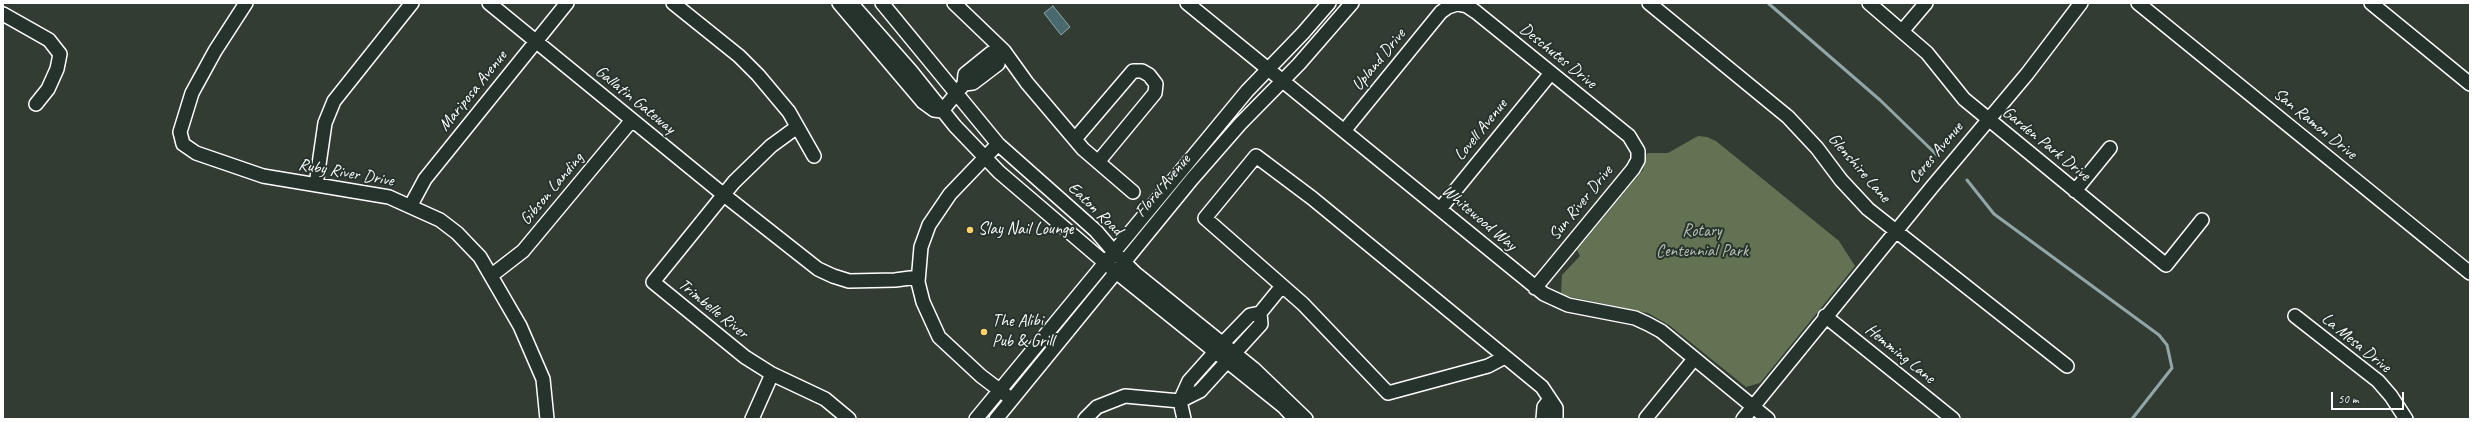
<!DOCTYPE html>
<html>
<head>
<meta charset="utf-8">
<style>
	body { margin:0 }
	#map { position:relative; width:2473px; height:422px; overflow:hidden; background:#323c33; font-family:Caveat,sans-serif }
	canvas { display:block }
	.frame { position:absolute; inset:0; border:4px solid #fff; pointer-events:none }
	.scale { position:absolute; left:2331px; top:392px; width:73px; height:18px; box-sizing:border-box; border:2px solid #fff; border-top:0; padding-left:5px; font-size:12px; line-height:14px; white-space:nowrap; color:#fff; -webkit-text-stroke:3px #26332d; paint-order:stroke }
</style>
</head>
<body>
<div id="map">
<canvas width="2473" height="422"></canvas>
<div class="frame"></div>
<div class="scale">50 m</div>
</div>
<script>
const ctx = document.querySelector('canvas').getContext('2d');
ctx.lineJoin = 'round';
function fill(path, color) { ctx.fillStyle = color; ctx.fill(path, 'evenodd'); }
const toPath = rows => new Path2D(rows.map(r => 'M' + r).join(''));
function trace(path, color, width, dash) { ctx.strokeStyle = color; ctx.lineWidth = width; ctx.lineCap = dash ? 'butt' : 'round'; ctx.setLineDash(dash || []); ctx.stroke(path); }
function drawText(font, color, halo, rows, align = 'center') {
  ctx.font = font + ' Caveat,sans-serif'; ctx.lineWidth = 4; ctx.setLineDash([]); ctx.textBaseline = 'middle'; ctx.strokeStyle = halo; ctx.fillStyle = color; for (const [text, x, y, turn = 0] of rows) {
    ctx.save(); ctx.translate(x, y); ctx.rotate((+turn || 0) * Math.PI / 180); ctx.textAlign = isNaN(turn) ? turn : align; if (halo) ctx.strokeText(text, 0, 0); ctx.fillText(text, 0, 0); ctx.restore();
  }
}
fill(toPath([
	[1698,136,1707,137,1716,141,1839,241,1855,266,1760,383,1746,387,1669,325,1648,313,1567,296,1561,293,1562,275,1580,256,1577,250,1643,170,1647,153,1668,153]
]), '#637253');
const water = toPath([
	[1053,6,1070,27,1061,35,1044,13,1053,6]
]);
fill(water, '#486a6e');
trace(water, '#91a6a8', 1);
trace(toPath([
	[1768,3,1880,100,1939,157],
	[1967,180,1994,214,2159,335,2167,345,2172,368,2132,419]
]), '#91a6a8', 3);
const minor = toPath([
	[246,3,215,51,192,93,180,132,183,144,196,153,263,176,389,197,440,220,457,233,480,257,520,326,543,379,547,419],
	[489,3,724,195,818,269,833,276,849,281,895,280,918,277],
	[673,3,739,56,758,75,789,112,814,156],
	[839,3,923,102,934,110,942,111,964,84,965,74,991,53,999,55],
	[851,3,911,71,955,126,999,172,1116,272,1284,407,1295,419],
	[882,3,998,144,1096,231,1114,252,1135,273,1254,369,1306,419],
	[954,3,1004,51,999,55,998,64,973,83,964,84],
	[1187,3,1544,294,1568,305,1635,318,1648,324,1661,331,1768,419],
	[1649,3,1788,117,1817,148,1841,180,1868,209,2067,366],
	[1869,3,1927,53,1964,99,2166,265,2202,220],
	[2138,3,2470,273],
	[2371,3,2470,84],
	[3,14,49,40,60,54,57,69,48,89,36,104],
	[1903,30,1926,3],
	[1004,51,1027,83,1083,149,1133,192],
	[797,127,771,146,734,182,653,282,745,357,772,374,825,399,849,419],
	[1344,131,1441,12,1448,7,1457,4,1467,6,1476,12,1629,136,1638,151,1638,160,1633,169,1535,288],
	[1075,139,1133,71,1142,71,1149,75,1156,84,1155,93,1098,162],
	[998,144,950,194,929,225,921,247,918,282,923,302,939,337,981,376,1006,395],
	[316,185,325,123,334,101,412,3],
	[2075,191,2110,148],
	[411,205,425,179,567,3],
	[1440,209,1551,73],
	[492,275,523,251,632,120],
	[1260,313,1261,324,1200,391,1180,401,1189,381,1222,344,1250,315,1260,313],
	[1260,313,1282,286],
	[1825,316,1953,419],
	[2295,316,2378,381,2391,396,2406,419],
	[1505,357,1488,366,1388,393,1303,304,1205,218,1256,156,1312,198,1542,387,1550,399],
	[1646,418,1694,359],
	[752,419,772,374],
	[976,419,1247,91,1303,33,1329,3],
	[996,419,1192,179,1240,124,1299,64,1352,3],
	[1085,419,1097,407,1125,396,1180,401,1184,419],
	[1543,419,1544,407,1550,399,1556,408,1556,419],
	[1743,419,1932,187,2027,74,2081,3]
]);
trace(minor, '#fff', 16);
trace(minor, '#26332d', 13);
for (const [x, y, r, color] of [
	[970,230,4,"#ffd166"],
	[984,332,4,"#ffd166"]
]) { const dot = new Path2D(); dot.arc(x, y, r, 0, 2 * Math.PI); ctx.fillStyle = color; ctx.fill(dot); trace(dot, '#26332d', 1.5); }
drawText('17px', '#fff', '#26332d', [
	["Deschutes Drive",1558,56,39],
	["Upland Drive",1379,60,-51],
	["Mariposa Avenue",473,91,-51],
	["Gallatin Gateway",635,100,39],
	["San Ramon Drive",2315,124,39],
	["Lovell Avenue",1481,130,-51],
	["Garden Park Drive",2046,144,39],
	["Ceres Avenue",1936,153,-50],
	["Glenshire Lane",1859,168,49],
	["Ruby River Drive",346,173,10],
	["Floral Avenue",1163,186,-50],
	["Gibson Landing",552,189,-50],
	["Sun River Drive",1581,203,-51],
	["Eaton Road",1095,209,44],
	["Whitewood Way",1479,218,40],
	["Trimbelle River",713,309,39],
	["La Mesa Drive",2356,343,39],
	["Hemming Lane",1900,354,39]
]);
drawText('17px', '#fff', '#26332d', [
	["Slay Nail Lounge",978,230],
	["The Alibi",992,322],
	["Pub & Grill",992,342]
], 'left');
drawText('17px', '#b9c0b2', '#26332d', [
	["Rotary",1702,232],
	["Centennial Park",1702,252]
]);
</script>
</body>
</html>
